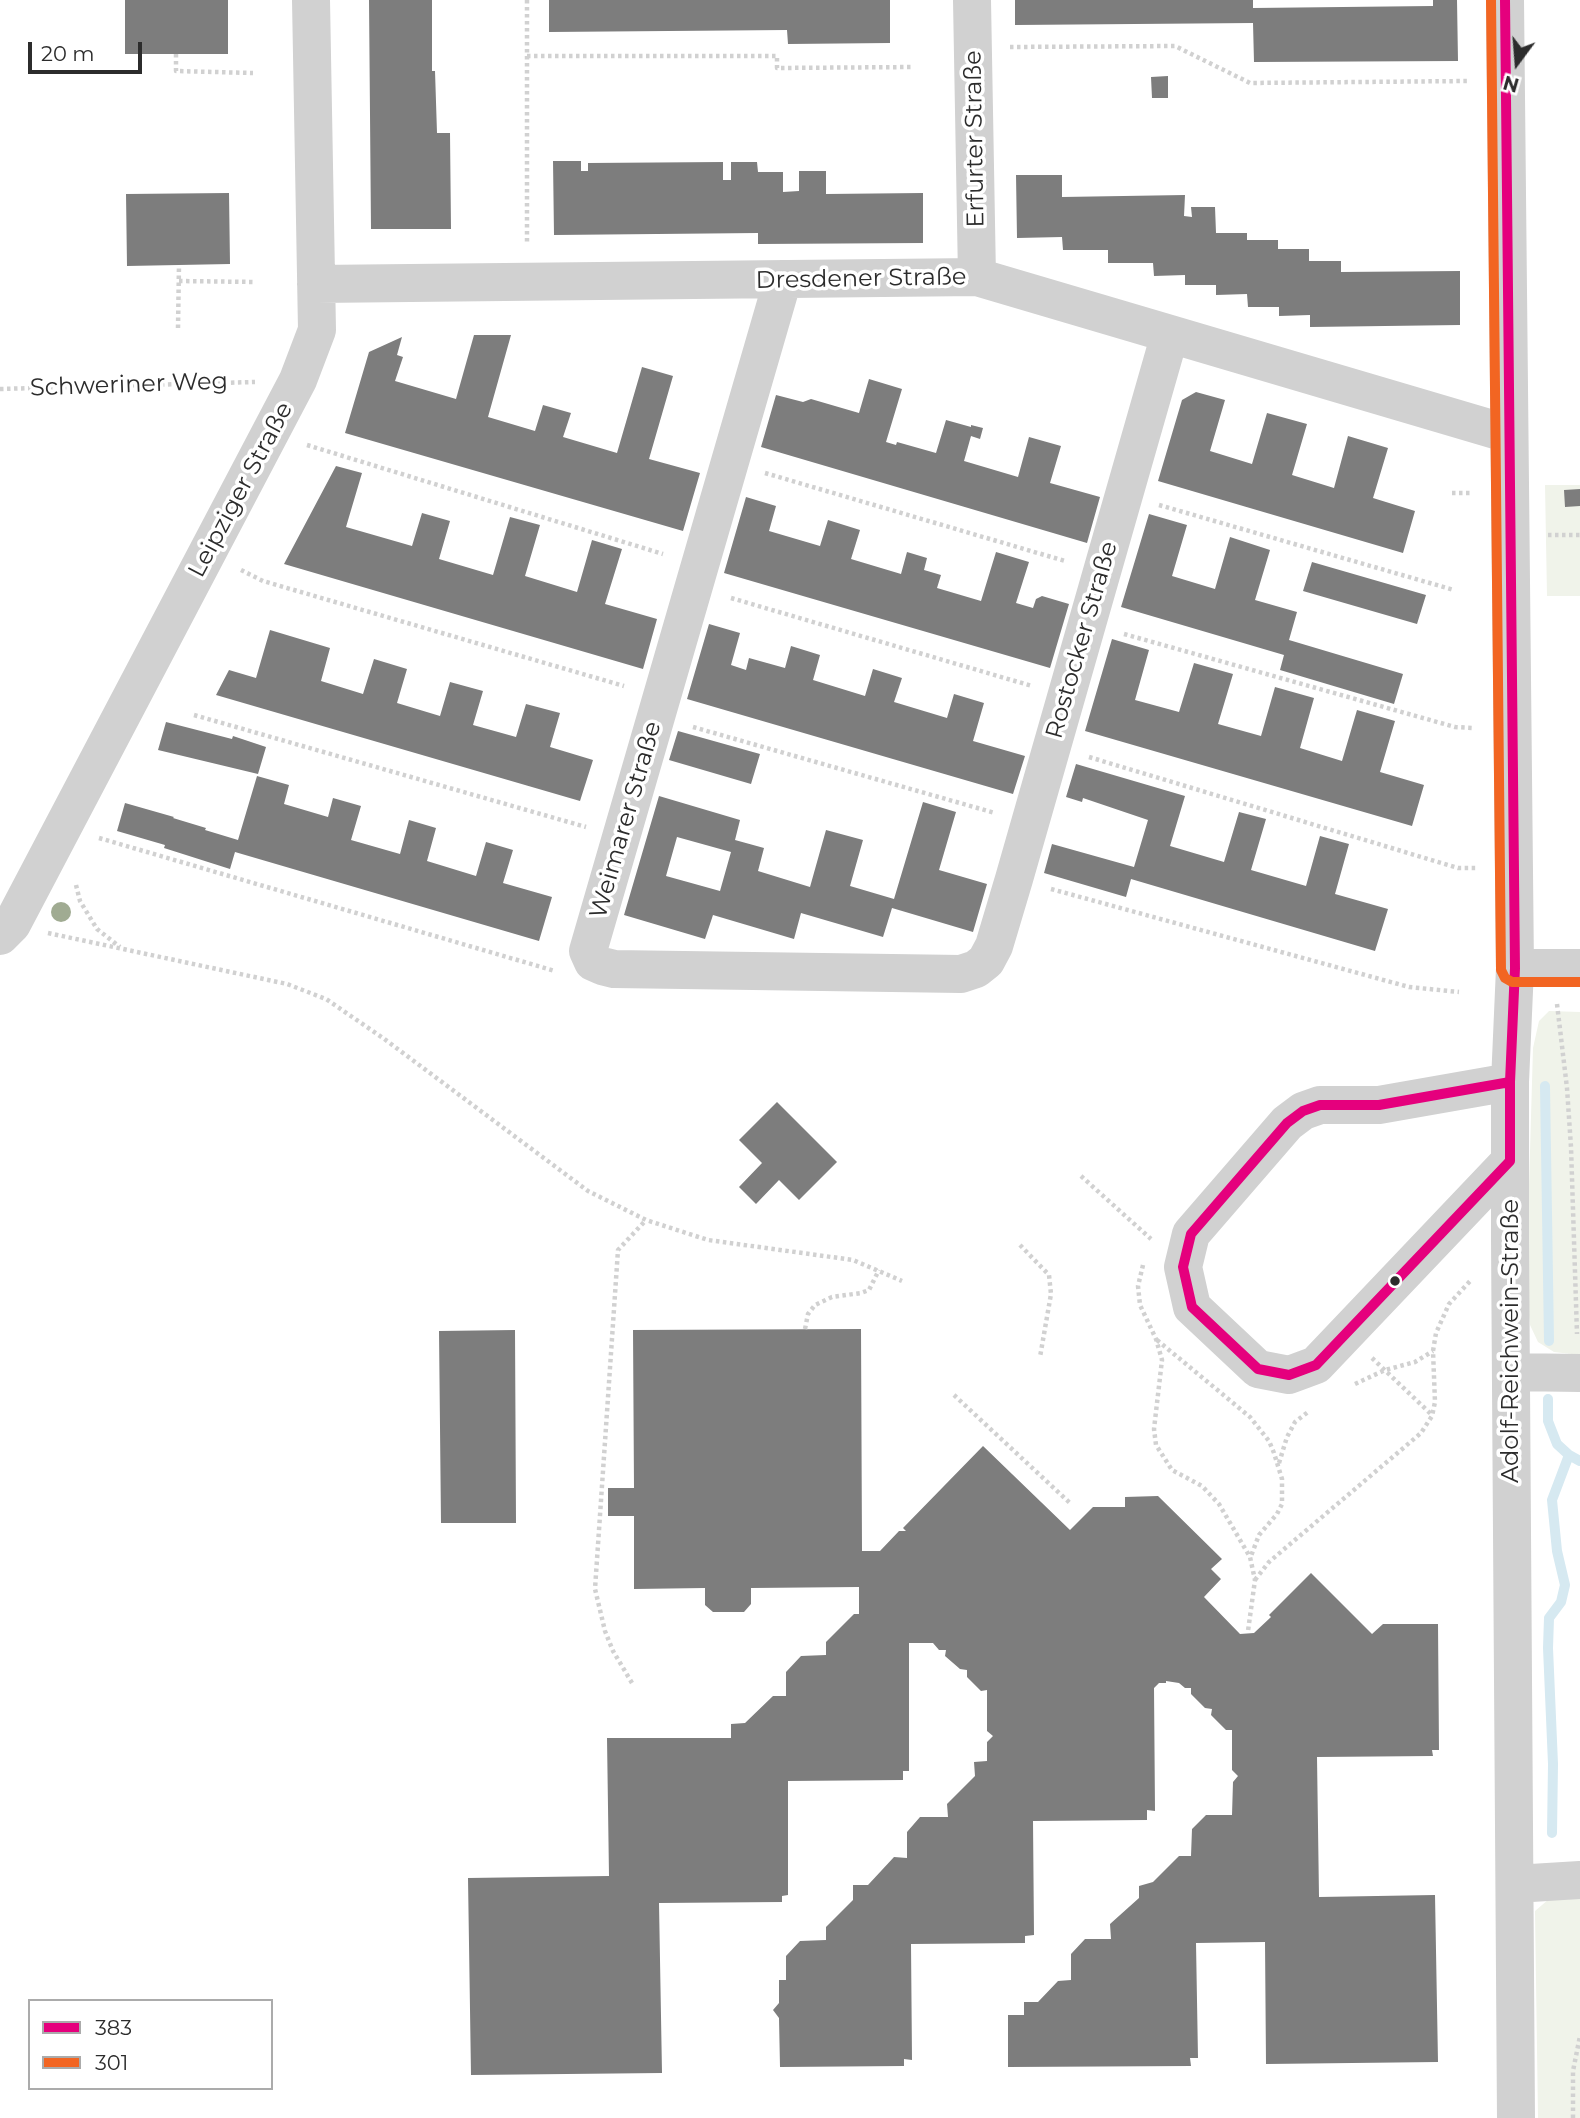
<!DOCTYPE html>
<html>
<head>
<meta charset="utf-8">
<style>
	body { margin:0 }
	#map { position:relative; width:1580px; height:2118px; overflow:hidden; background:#fff; font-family:Montserrat,sans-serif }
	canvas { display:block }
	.legend { position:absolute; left:28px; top:1999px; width:245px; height:91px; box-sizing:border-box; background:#fff; border:2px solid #ababab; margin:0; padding:9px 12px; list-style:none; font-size:21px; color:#2c2c2c }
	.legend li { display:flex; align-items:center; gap:14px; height:35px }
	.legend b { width:35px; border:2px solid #ababab }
	.north { position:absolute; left:1482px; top:28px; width:70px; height:70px; -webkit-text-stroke:5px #fff; paint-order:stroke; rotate:196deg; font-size:19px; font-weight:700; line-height:28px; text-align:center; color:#2c2c2c }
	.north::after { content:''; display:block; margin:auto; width:24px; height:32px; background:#2c2c2c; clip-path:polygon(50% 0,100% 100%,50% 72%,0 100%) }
	.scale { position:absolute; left:28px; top:42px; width:114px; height:32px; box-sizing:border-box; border:4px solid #2c2c2c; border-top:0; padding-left:9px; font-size:21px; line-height:24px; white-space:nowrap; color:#2c2c2c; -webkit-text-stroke:5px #fff; paint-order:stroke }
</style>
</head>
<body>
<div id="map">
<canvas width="1580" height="2118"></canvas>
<ul class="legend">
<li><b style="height:9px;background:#e5007d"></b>383</li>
<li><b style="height:9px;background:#f26522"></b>301</li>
</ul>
<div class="north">N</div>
<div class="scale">20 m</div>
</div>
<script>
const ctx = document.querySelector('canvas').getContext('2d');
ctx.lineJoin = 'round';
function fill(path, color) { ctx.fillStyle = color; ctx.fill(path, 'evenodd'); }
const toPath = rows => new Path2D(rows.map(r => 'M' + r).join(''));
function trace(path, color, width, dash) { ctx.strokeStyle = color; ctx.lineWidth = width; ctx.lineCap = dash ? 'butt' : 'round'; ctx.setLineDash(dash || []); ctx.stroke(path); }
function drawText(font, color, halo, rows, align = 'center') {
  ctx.font = font + ' Montserrat,sans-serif'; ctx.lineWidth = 7; ctx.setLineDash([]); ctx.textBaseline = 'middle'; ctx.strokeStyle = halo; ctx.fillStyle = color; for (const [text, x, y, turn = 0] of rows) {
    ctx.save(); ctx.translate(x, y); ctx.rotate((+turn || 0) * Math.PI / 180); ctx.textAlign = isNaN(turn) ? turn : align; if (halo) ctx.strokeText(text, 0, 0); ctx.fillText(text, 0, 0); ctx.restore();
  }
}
fill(toPath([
	[1545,485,1580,485,1580,596,1547,596],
	[1549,1011,1580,1012,1580,1355,1554,1352,1538,1342,1530,1325,1526,1289,1533,1048,1539,1021],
	[1580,1889,1580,2118,1538,2118,1535,1911,1549,1899]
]), '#f0f3ea');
trace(toPath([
	[1545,1086,1549,1341],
	[1548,1399,1548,1421,1557,1444,1569,1455,1580,1461],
	[1552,1833,1553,1764,1548,1648,1549,1618,1561,1602,1565,1585,1557,1551,1552,1500,1569,1455]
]), '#d6e9f1', 10);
fill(toPath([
	[125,0,228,0,228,54,125,54],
	[369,0,432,0,432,71,435,71,437,133,450,133,451,229,371,229],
	[549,0,890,0,890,43,788,44,787,30,549,32],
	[1015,0,1253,0,1253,8,1433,6,1433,0,1457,0,1458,61,1254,62,1253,23,1015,25],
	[1168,76,1168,98,1152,98,1151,77],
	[553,161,581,161,581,171,588,171,588,163,723,162,723,180,731,180,731,162,757,162,758,172,783,172,783,192,799,191,799,171,826,171,826,194,923,193,923,243,758,244,758,233,554,235],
	[1016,175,1062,175,1062,197,1185,195,1184,216,1192,217,1191,207,1215,207,1216,233,1247,233,1247,240,1278,240,1278,249,1309,249,1309,261,1341,261,1341,272,1460,271,1460,325,1310,327,1310,315,1279,316,1279,307,1248,307,1247,294,1216,295,1216,285,1185,285,1185,275,1154,276,1153,263,1108,263,1108,250,1063,250,1062,237,1017,238],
	[229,193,230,264,127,266,126,194],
	[474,335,511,335,488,417,535,431,543,405,571,413,563,437,617,453,642,367,673,376,649,459,700,473,683,531,345,433,369,352,402,337,397,355,403,357,395,381,456,399],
	[869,379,902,389,886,442,896,445,897,442,936,453,946,420,971,427,971,425,983,428,980,439,971,436,964,461,1018,477,1029,437,1061,446,1050,483,1100,497,1087,543,761,447,776,395,803,402,811,399,859,413],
	[1196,392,1225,400,1210,451,1252,464,1267,413,1307,424,1292,475,1334,488,1348,436,1388,448,1373,498,1415,511,1403,553,1158,481,1182,400],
	[336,466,362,473,346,527,412,546,422,513,450,521,439,559,493,575,510,517,540,525,525,576,577,592,592,540,622,549,605,604,657,619,643,669,284,564],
	[1580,489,1580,506,1565,507,1564,490],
	[746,497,776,506,769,531,820,546,828,520,860,530,851,559,901,574,907,552,927,558,924,570,941,575,937,588,981,601,996,552,1029,562,1016,603,1033,608,1036,599,1042,596,1069,604,1050,668,724,573],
	[1149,514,1187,525,1172,576,1215,589,1230,537,1270,550,1255,600,1297,612,1289,640,1403,674,1394,704,1280,670,1284,655,1121,607],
	[1312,562,1426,595,1417,624,1303,591],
	[709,624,740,633,731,665,746,670,749,658,785,668,791,646,820,655,813,680,865,696,873,669,902,678,894,702,947,718,954,694,984,703,973,741,1025,756,1013,794,687,699],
	[270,630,330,648,321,681,363,694,374,659,407,669,397,703,440,716,450,682,483,691,473,725,516,737,526,704,560,713,550,747,593,760,580,801,216,695,229,670,256,678],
	[1112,639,1149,650,1135,700,1179,712,1194,663,1233,674,1218,724,1261,736,1275,687,1314,698,1300,748,1342,761,1357,710,1395,721,1380,772,1424,785,1412,826,1085,731],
	[166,722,232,739,233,736,266,747,258,774,158,750],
	[678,731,760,754,751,784,669,760],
	[1076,764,1185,796,1170,846,1224,862,1239,812,1266,819,1251,870,1306,886,1320,836,1349,844,1335,894,1388,909,1375,951,1131,879,1126,897,1044,873,1052,844,1134,867,1148,820,1083,798,1082,802,1066,797],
	[257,776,289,785,284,804,328,817,333,798,361,806,351,840,400,854,409,820,436,828,427,861,476,876,486,842,513,850,503,883,552,897,539,941,235,852,230,869,164,848,165,845,117,831,125,803,174,817,173,818,206,828,205,830,238,840],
	[659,796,740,820,735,840,764,848,758,871,810,887,826,830,863,840,850,886,894,899,923,802,956,812,939,870,987,884,973,932,892,908,883,937,801,913,794,939,713,915,705,939,624,915],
	[677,837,731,852,720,891,666,876],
	[777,1102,837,1162,799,1200,779,1180,756,1204,739,1187,762,1163,739,1140],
	[861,1329,862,1551,880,1551,899,1531,906,1531,903,1528,983,1446,1070,1530,1093,1507,1125,1507,1125,1497,1158,1496,1222,1559,1211,1569,1221,1579,1204,1597,1240,1634,1254,1633,1271,1617,1269,1615,1311,1573,1372,1634,1383,1624,1438,1624,1439,1750,1432,1750,1433,1756,1317,1757,1319,1897,1435,1895,1438,2062,1266,2064,1265,1942,1196,1943,1198,2058,1190,2058,1191,2066,1008,2067,1008,2015,1024,2015,1024,2002,1038,2002,1058,1981,1071,1980,1071,1954,1085,1939,1111,1939,1110,1924,1139,1898,1139,1886,1153,1882,1179,1856,1191,1856,1192,1829,1206,1815,1232,1815,1233,1782,1238,1776,1232,1770,1232,1730,1226,1730,1211,1715,1212,1709,1205,1708,1191,1694,1191,1688,1185,1688,1179,1683,1166,1681,1166,1683,1159,1683,1154,1688,1155,1811,1147,1810,1147,1820,1033,1821,1034,1935,1025,1936,1025,1943,911,1944,912,2060,904,2059,904,2066,780,2067,779,2018,773,2010,779,2003,779,1980,786,1980,786,1956,800,1941,826,1940,826,1927,853,1900,853,1885,868,1885,894,1857,907,1858,907,1832,920,1817,948,1817,947,1804,975,1776,974,1762,987,1761,987,1742,993,1736,987,1731,987,1690,981,1691,967,1677,967,1670,960,1669,945,1656,946,1650,939,1650,933,1643,909,1643,909,1771,903,1771,903,1780,788,1781,788,1895,782,1896,782,1902,659,1903,662,2073,471,2075,468,1878,609,1876,607,1738,731,1738,731,1724,745,1723,773,1696,786,1696,786,1672,801,1656,826,1655,826,1642,854,1614,859,1614,859,1587,751,1588,751,1604,744,1612,713,1612,705,1605,705,1588,634,1589,634,1516,608,1516,608,1488,634,1488,633,1330],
	[515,1330,516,1523,441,1523,439,1331]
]), '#7d7d7d');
trace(toPath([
	[527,0,527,244],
	[1010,47,1175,46,1250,83,1469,81],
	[176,54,176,71,253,73],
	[527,56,777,56,777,68,914,67],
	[179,281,256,282],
	[178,328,179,265],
	[0,389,255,382],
	[307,445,663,554],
	[765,473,1065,561],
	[1452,493,1473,493],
	[1159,505,1454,590],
	[1548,535,1580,535],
	[241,570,263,581,624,686],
	[731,598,1032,686],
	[1124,634,1455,727,1473,728],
	[194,715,586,827],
	[693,727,995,813],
	[1089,757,1458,868,1477,868],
	[99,838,555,971],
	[76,885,80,901,97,929,120,947],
	[1051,889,1409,987,1459,992],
	[48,933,287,984,326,999,383,1038,588,1191,646,1220,708,1240,853,1260,902,1281],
	[1557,1004,1567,1088,1571,1147,1577,1334],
	[1081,1176,1151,1239],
	[1020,1245,1049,1275,1051,1294,1040,1357],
	[1143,1265,1138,1286,1140,1305,1156,1339,1162,1360,1154,1429,1156,1445,1172,1470,1202,1486,1219,1504,1250,1557,1255,1580,1248,1631],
	[805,1329,808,1314,815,1305,832,1297,861,1293,869,1290,879,1270],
	[1157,1340,1250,1417,1269,1441,1274,1453,1282,1479,1282,1504,1277,1514,1259,1535,1251,1556],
	[1372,1358,1432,1415],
	[1355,1384,1385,1370,1415,1362,1433,1351],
	[954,1395,1071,1504],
	[1279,1463,1287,1437,1295,1422,1308,1412],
	[1255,1580,1269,1562,1421,1433,1432,1416,1435,1402,1433,1351,1436,1333,1449,1304,1471,1280],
	[632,1683,613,1651,605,1631,595,1589,618,1250,646,1220],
	[1573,2118,1573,2071,1580,2036]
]), '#d1d1d1', 4.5, [3.5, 3.5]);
trace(toPath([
	[972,0,977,277],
	[1505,0,1515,968,1510,1082,1510,1239,1516,2118],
	[783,279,588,951,593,962,602,966,614,969,961,974,976,969,986,961,994,946,1014,879,1170,334],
	[316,284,977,277,1509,434],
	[0,936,12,924,298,380,317,330,311,0],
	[1515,968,1580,968],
	[1510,1161,1316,1365,1289,1375,1258,1369,1192,1307,1183,1267,1191,1234,1287,1123,1303,1111,1320,1105,1379,1105,1510,1082],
	[1511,1372,1580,1373],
	[1515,1884,1580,1880]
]), '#d1d1d1', 38);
trace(toPath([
	[1505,0,1515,968,1510,1082,1510,1161],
	[1510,1082,1379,1105,1320,1105,1303,1111,1287,1123,1191,1234,1183,1267,1192,1307,1258,1369,1289,1375,1316,1365,1510,1161]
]), '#e5007d', 10);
trace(toPath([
	[1491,0,1501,970,1505,978,1512,982,1580,982]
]), '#f26522', 10);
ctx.fillStyle = '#a0ab92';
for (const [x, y] of [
	[61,912]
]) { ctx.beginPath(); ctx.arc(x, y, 10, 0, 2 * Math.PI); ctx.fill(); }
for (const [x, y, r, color] of [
	[1395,1281,6,"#2c2c2c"]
]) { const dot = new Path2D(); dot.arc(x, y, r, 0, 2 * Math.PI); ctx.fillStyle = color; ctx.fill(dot); trace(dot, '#fff', 2.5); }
drawText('24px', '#2c2c2c', '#fff', [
	["Erfurter Straße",975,139,-91],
	["Dresdener Straße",861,279,-1],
	["Schweriner Weg",129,385,-2],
	["Leipziger Straße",241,490,-62],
	["Rostocker Straße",1082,640,-74],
	["Weimarer Straße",626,820,-74],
	["Adolf-Reichwein-Straße",1511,1341,-90]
]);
</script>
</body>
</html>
